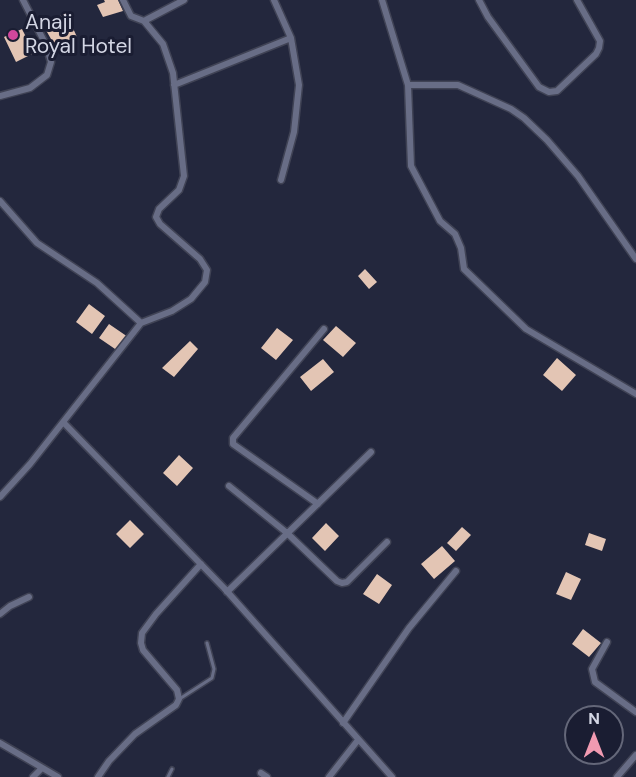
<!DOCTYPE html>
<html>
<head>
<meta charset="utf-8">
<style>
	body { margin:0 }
	#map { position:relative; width:636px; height:777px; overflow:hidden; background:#23273d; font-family:"DM Sans",sans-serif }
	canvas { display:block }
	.north { position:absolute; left:564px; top:705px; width:60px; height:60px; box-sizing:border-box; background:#1a1d32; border:2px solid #646779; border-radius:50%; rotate:0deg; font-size:16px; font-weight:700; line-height:24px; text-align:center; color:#d3d6e4 }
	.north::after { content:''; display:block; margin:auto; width:21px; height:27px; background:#f19ab1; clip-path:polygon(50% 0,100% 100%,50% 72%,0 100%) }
</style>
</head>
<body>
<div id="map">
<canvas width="636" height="777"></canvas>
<div class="north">N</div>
</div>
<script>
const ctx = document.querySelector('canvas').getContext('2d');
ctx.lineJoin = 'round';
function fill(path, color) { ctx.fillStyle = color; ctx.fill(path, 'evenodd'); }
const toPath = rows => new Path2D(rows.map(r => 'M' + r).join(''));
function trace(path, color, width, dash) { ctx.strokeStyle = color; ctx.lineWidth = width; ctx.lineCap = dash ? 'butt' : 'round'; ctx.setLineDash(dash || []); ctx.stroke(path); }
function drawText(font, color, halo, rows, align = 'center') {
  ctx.font = font + ' "DM Sans",sans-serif'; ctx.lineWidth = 6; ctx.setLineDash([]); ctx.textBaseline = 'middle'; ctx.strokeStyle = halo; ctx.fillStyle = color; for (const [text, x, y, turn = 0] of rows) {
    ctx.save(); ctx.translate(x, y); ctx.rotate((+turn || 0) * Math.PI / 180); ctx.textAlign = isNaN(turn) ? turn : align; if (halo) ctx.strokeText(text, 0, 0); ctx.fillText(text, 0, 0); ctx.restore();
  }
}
fill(toPath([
	[104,0,118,0,123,11,103,17,97,5,105,2],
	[66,13,77,37,55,46,43,25],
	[22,29,34,53,16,62,4,37],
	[365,269,377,282,369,289,358,276],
	[89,304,105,316,92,334,76,322],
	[109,324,128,337,118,351,99,338],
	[336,326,356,343,343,357,323,340],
	[277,328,293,340,276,360,261,348],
	[190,341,198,349,174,377,162,368],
	[557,358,576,375,562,391,543,375],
	[323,359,334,372,311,391,300,377],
	[179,455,193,468,177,486,163,473],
	[130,520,144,534,130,548,116,534],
	[326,523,339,536,325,551,312,538],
	[462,527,471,535,456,551,447,543],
	[589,533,606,539,602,551,585,545],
	[442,546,455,561,434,579,421,564],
	[566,572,581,579,571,600,556,594],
	[377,574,392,585,379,604,363,594],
	[583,629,601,643,589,657,572,644]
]), '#e3c5b4');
const lane = toPath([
	[181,698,212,678,214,669,207,643],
	[168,777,172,769]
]);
const street = toPath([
	[123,0,131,16,144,21,163,44,173,73,184,176,179,190,159,209,156,217,160,224,200,259,207,270,205,282,191,299,172,311,141,323],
	[274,0,291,38,299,85,294,132,281,180],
	[382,0,408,85,458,85,511,109,524,118,547,140,578,176,636,259],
	[479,0,488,17,539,87,549,92,557,91,596,54,599,48,600,41,577,0],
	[144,21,184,0],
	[174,85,291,38],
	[408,85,411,166,440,221,455,234,461,248,464,269,526,329,636,394],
	[0,96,30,88,47,75,51,62,46,45,23,0],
	[0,201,37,243,97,283,141,323,30,464,0,497],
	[64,423,224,588,392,777],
	[229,486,287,533,337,581,342,583,347,582,387,542],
	[318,504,233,444,233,438,324,329],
	[227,592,371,452],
	[0,614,10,606,29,597],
	[607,642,592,669,595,682,636,712],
	[343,723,409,628,456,571],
	[0,743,58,777],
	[261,773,267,777],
	[33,777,42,768],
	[98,777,109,761,135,734,176,705,179,699,177,690,143,650,141,643,142,633,156,614,201,564],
	[329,777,358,740],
	[617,777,636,755]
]);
trace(lane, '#404355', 6);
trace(street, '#404355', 9);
trace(lane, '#686d86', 3);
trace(street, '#686d86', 6);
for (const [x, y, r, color] of [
	[13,35,6,"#d1479c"]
]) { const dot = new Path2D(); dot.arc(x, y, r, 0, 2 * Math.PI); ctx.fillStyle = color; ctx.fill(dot); trace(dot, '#1a1d32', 2); }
drawText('21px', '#d3d6e4', '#1a1d32', [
	["Anaji",25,23],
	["Royal Hotel",25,47]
], 'left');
</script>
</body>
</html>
